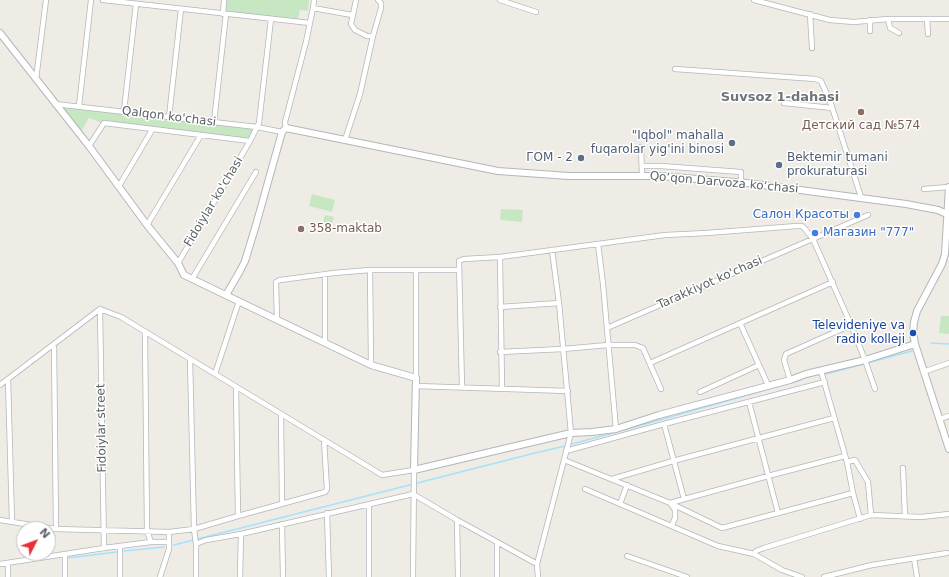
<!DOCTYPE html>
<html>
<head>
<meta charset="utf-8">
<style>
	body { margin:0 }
	#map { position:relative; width:949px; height:577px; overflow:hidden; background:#efece5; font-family:"DejaVu Sans",sans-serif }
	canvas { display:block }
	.north { position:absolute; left:16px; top:521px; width:40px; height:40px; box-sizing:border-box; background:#fff; border:1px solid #bec0c2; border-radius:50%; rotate:48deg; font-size:11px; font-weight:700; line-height:16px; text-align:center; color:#5d6266 }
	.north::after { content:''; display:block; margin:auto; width:14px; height:18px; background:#ea3135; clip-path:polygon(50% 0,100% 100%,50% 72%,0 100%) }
</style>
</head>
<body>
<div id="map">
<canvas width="949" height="577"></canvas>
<div class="north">N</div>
</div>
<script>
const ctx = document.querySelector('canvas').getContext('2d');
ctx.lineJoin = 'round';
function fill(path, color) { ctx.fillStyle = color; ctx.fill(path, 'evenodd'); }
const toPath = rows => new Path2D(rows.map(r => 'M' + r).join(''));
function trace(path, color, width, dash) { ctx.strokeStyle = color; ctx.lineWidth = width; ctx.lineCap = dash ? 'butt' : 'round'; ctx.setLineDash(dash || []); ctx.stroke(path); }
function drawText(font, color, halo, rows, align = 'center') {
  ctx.font = font + ' "DejaVu Sans",sans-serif'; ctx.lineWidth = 3; ctx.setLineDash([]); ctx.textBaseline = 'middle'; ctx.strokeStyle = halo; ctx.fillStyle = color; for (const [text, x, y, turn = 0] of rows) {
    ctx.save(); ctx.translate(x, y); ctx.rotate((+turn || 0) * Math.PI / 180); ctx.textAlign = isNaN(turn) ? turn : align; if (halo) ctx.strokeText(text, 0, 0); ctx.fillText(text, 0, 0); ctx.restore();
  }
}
fill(toPath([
	[227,0,309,0,308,11,300,10,298,20,226,11],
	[61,106,250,128,253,130,249,139,102,123,89,118,81,132],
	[312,194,335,200,332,212,309,206],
	[501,209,523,210,522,222,500,220],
	[325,215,334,217,329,233,321,231],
	[941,316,949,316,949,334,939,333]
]), '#c6e7c2');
trace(toPath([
	[931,343,949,344],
	[826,374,912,351],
	[624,430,801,380],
	[572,444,616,432],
	[174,545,535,453,565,446],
	[124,551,164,547],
	[67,558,117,552]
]), '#a6e1ff', 1.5);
const minor = toPath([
	[103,0,310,23],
	[314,0,313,8,352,15],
	[356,0,351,24,355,30,367,36,373,36],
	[500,0,536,12],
	[754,0,830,20,854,22,888,19,949,19],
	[223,14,224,0],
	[810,14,812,48],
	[888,19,890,28,899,33],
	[927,19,928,34],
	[870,20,870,31],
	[675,69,815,79,821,81,831,104,861,197],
	[36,79,46,0],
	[784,103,832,108],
	[55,104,257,127,282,132],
	[79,106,91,0],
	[124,111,136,4],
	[169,117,181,9],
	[214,122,226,14],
	[286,128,285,122,306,42,313,8],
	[345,140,360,94,373,36,381,8,381,3,378,0],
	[89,146,104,123,250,141],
	[641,147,642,175],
	[642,166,661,166,741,172,741,182],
	[119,186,152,130],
	[924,189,949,187],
	[147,225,201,135],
	[598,244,603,284,616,429],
	[500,257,502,388],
	[178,263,250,141,259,123,271,19],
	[370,270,371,365],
	[416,270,416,378],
	[325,274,325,342],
	[192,279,256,172],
	[500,307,559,303],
	[100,309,121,317,382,475,414,470,413,577],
	[100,309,104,548],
	[277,320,276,282,280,280,334,273,370,270,459,270],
	[740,323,768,385],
	[607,328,868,215],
	[145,332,147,531,151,542],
	[54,344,56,529],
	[500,352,563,349,608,345,635,345,643,348,661,389],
	[190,359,194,529,196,544,196,577],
	[650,363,833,282],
	[821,371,847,462,855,460,868,482,871,515],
	[923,372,949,363],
	[215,374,239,301],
	[8,379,12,522],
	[790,380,784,360,786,354,851,325],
	[0,385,100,309],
	[416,386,568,391],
	[236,387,238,516],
	[462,387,459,261,464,259,500,257,665,235,707,233,797,226,802,226,805,229,813,239,851,325,865,360,875,389],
	[700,392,759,365],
	[749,402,778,513],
	[281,414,282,504],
	[940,419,949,416],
	[664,424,684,499],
	[566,451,664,424,825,382],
	[564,460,670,503,722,528,853,493,847,462],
	[903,468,905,517],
	[612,479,673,461,834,418],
	[627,485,620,504,718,546,754,554,782,570,802,577],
	[585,489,620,504],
	[853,493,860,519],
	[670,503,768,476,845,456],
	[671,504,675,510,675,518,672,525],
	[369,505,369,577],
	[327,513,329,577],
	[0,520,56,529,169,532,194,529,238,516,325,492,327,489,324,440],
	[457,520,458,577],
	[282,524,283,577],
	[196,544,206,540,241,534,413,494,457,520,537,564],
	[754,554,756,551,764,548,871,515,921,517,949,514],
	[627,556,687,577],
	[914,558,917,577],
	[0,564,104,548,151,542,169,542],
	[8,577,8,563],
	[65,577,65,554],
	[120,577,120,546],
	[160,577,169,549,169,532],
	[240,577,241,534],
	[497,577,497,542],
	[538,577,537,564,571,433,559,303,552,250],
	[824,577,872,565,947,553]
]);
const tertiary = toPath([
	[0,33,89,146,147,225,178,263,184,275,371,365,416,378,414,470,571,433,592,432,616,429,659,415,790,380,806,374,865,360,915,344],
	[949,187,945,254,942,264,917,311,914,322,913,333,915,344,949,449],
	[226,295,240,271,245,261,256,225,282,132,286,128,498,171,569,176,660,176,747,183,906,204,938,210,949,215]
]);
trace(minor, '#b3b6ba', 6);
trace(tertiary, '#b3b6ba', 8);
trace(minor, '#fff', 4.5);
trace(tertiary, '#fff', 6);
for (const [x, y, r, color] of [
	[861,112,4,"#8d6e63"],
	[732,143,4,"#5c6f8a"],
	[581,158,4,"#5c6f8a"],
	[779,165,4,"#5c6f8a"],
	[857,215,4,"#3f7fe0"],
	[301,229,4,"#8d6e63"],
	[815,233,4,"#3f7fe0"],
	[913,333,4,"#1a4fb4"]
]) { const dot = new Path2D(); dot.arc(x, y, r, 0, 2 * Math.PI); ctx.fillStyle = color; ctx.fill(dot); trace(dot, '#fff', 1.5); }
drawText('12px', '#5d6266', '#fff', [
	["Qalqon ko'chasi",169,117,7],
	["Qoʻqon Darvoza koʻchasi",724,183,5],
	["Fidoiylar ko'chasi",214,202,-59],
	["Tarakkiyot ko'chasi",710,283,-24],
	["Fidoiylar street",102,428,-91]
]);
drawText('12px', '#785e54', '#fff', [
	["Детский сад №574",861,126],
	["358-maktab",309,229,"left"]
]);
drawText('12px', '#4e5e75', '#fff', [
	["\"Iqbol\" mahalla",724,136],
	["fuqarolar yig'ini binosi",724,150],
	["ГОМ - 2",573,158],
	["Bektemir tumani",787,158,"left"],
	["prokuraturasi",787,172,"left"]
], 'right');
drawText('12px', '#366cbe', '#fff', [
	["Салон Красоты",849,215],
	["Магазин \"777\"",823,233,"left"]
], 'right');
drawText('12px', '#164399', '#fff', [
	["Televideniye va",905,326],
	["radio kolleji",905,340]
], 'right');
drawText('bold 13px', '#6e7478', '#fff', [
	["Suvsoz 1-dahasi",780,98]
]);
</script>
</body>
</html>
